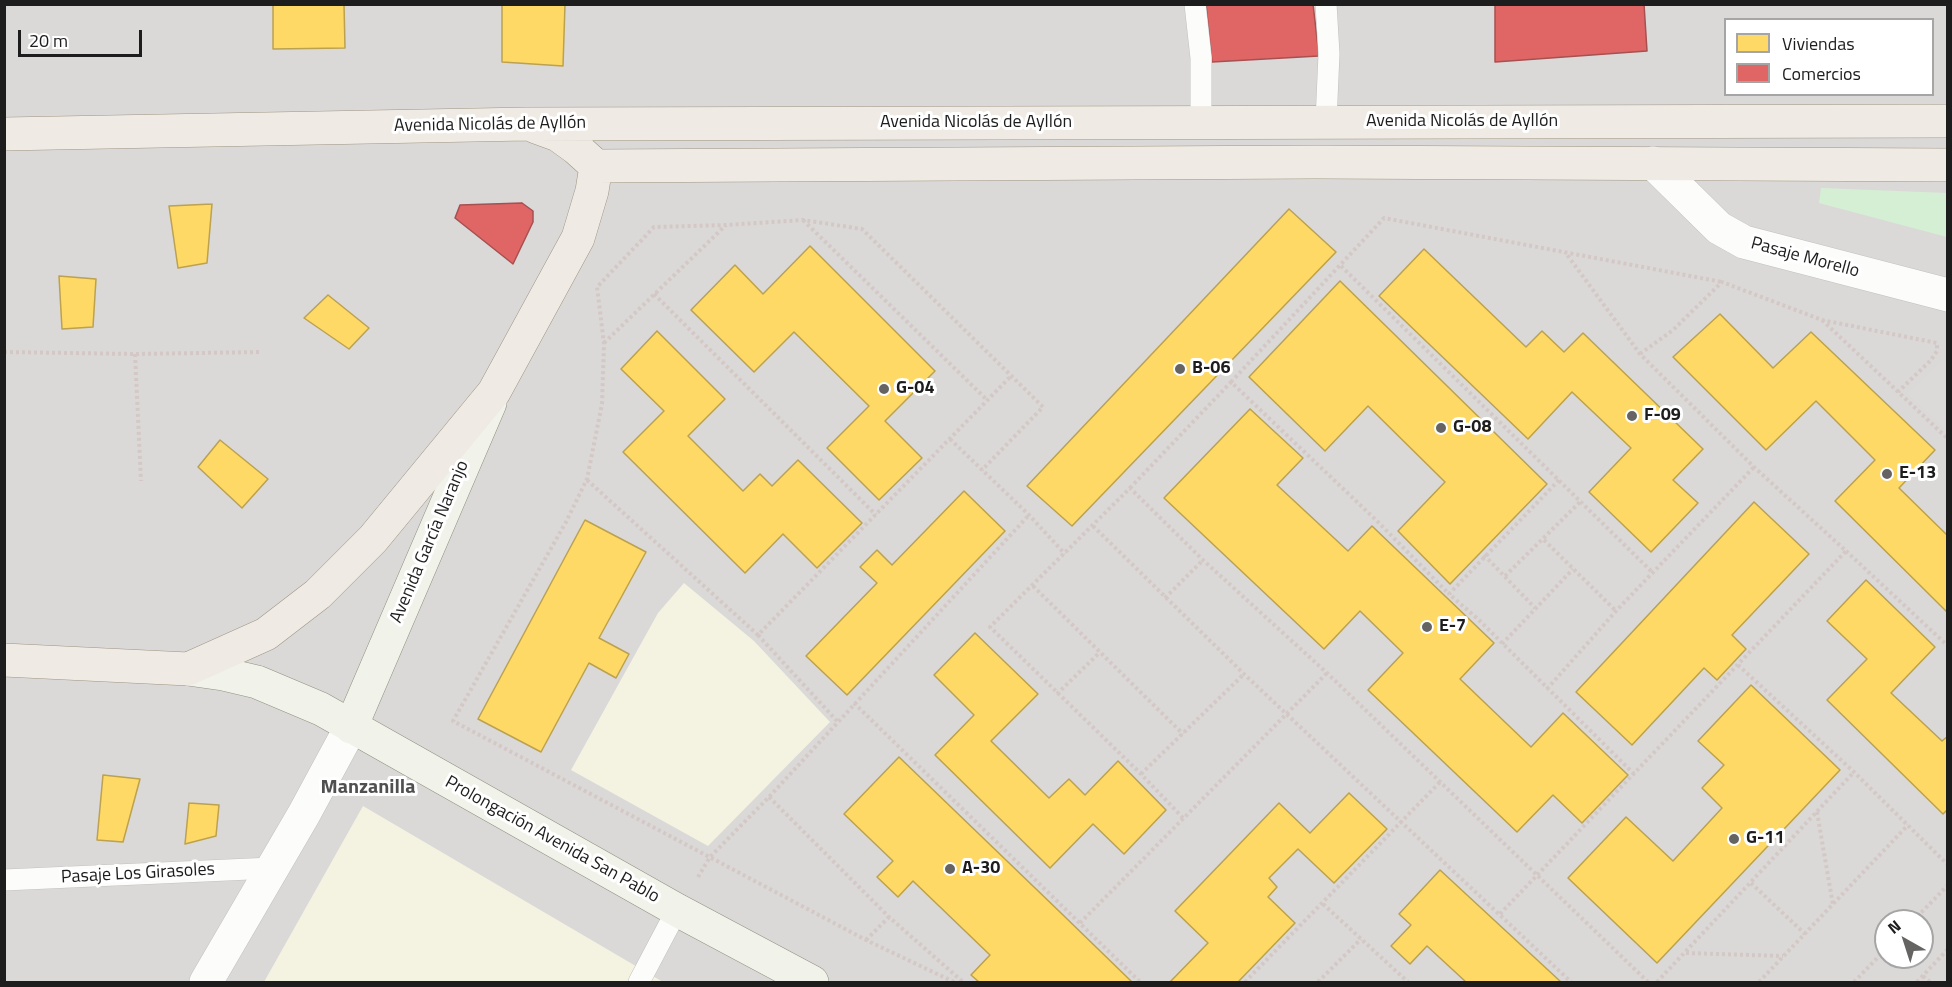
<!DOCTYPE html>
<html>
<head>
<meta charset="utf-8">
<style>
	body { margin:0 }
	#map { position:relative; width:1952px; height:987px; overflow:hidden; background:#ebe9e5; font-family:"Titillium Web",sans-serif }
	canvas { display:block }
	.frame { position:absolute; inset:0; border:6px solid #1d1d1d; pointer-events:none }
	.legend { position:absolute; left:1724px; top:18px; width:210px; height:78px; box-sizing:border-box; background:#fff; border:2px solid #a5a5a5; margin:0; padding:8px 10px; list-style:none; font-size:18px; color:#1d1d1d }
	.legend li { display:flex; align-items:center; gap:12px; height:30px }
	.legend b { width:30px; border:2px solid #a5a5a5 }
	.north { position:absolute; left:1874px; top:909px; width:60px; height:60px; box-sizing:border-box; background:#fff; border:2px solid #a5a5a5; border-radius:50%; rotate:321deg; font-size:16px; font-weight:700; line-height:24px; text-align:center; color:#1d1d1d }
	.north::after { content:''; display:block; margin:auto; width:21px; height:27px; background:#656463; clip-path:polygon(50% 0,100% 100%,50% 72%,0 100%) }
	.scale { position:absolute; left:18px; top:30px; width:124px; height:27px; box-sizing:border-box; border:3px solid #1d1d1d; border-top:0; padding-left:8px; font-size:18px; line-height:21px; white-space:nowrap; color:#1d1d1d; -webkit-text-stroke:4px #fff; paint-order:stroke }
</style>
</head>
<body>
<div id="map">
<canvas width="1952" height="987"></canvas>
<div class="frame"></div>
<ul class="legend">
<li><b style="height:16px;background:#ffd966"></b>Viviendas</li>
<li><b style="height:16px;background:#e06666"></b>Comercios</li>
</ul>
<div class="north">N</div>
<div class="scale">20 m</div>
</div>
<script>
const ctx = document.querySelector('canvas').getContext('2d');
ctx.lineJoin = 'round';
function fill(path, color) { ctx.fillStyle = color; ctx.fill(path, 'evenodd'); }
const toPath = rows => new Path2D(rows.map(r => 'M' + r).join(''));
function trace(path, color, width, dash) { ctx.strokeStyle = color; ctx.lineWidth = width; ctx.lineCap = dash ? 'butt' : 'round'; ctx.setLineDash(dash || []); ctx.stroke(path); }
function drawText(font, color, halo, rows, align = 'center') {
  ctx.font = font + ' "Titillium Web",sans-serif'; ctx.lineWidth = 6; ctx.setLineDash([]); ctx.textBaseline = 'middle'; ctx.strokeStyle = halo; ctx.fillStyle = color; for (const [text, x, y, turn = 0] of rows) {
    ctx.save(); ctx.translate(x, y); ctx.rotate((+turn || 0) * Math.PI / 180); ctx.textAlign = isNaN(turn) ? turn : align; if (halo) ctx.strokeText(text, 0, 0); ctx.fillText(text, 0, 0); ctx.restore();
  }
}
fill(toPath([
	[5,5,1947,5,1947,982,5,982],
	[1726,20,1932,20,1932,94,1726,94],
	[1886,921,1922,921,1922,957,1886,957]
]), '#dad9d7');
fill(toPath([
	[684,583,754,641,830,722,708,846,571,770,658,613],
	[363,806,663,982,264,982]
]), '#f4f3e1');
fill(toPath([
	[1821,188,1947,193,1947,237,1819,203]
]), '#d5efd4');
fill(toPath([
	[1942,360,1947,361,1947,431,1907,394]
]), '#dbdad9');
const homes = toPath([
	[273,4,344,4,345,48,273,49,273,4],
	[502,4,565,4,563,66,502,62,502,4],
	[212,204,207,263,178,268,169,206,212,204],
	[1289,209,1336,252,1072,526,1027,486,1289,209],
	[810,246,935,371,885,421,922,458,879,500,827,448,869,406,794,332,754,372,691,310,735,265,763,294,810,246],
	[1424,249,1526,347,1542,331,1564,352,1583,333,1703,449,1673,480,1698,503,1651,552,1589,492,1631,448,1572,392,1528,439,1379,296,1424,249],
	[59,276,96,279,93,327,62,329,59,276],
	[1340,281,1547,484,1450,584,1398,531,1445,482,1368,406,1325,451,1249,377,1340,281],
	[328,295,369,328,349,349,304,318,328,295],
	[1720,314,1773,368,1811,332,1935,450,1899,488,1948,536,1948,613,1835,501,1875,460,1816,401,1766,450,1673,357,1720,314],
	[657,331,725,399,688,436,743,491,760,474,772,486,798,460,862,523,817,568,783,534,745,573,623,452,664,411,621,369,657,331],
	[1250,409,1303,458,1277,485,1348,551,1372,526,1494,643,1460,679,1531,747,1563,713,1628,775,1582,823,1553,795,1517,832,1368,690,1403,653,1360,611,1324,649,1164,498,1250,409],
	[220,440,268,479,242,508,198,467,220,440],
	[964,491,1005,531,847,695,806,656,877,583,860,567,877,550,892,565,964,491],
	[1754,502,1809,554,1732,635,1746,649,1717,680,1704,668,1632,745,1576,692,1754,502],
	[585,520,646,552,599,638,629,654,616,678,589,663,541,752,478,719,585,520],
	[1866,580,1935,647,1891,693,1942,741,1948,736,1948,809,1943,814,1827,700,1867,659,1827,621,1866,580],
	[975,633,1038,694,991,741,1049,798,1069,779,1085,795,1118,761,1166,810,1124,854,1093,824,1050,868,935,755,974,715,934,675,975,633],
	[1751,685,1840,770,1657,963,1568,878,1626,817,1673,861,1722,808,1702,788,1724,765,1698,741,1751,685],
	[899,757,1062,914,1132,982,979,982,971,975,990,955,913,881,898,897,877,877,893,861,844,814,899,757],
	[103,775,140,779,123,842,97,840,103,775],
	[1349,793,1387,829,1334,883,1298,849,1269,878,1277,887,1268,897,1295,923,1238,982,1170,982,1208,943,1175,911,1279,803,1310,833,1349,793],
	[189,803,219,805,216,836,185,844,189,803],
	[1440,870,1561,982,1466,982,1427,946,1410,964,1391,946,1411,925,1399,914,1440,870]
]);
fill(homes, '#ffd966');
trace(homes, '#bba150', 1.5);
const shops = toPath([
	[1206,4,1313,4,1319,56,1212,62,1206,4],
	[1495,4,1644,4,1647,51,1495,62,1495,4],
	[522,203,533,211,533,222,513,264,455,218,460,205,522,203]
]);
fill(shops, '#e06666');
trace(shops, '#a65050', 1.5);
const lane = toPath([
	[1195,4,1201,58,1201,122],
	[1326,122,1329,54,1326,4],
	[4,880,272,868],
	[639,982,677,910]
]);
const street = toPath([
	[1653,163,1719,228,1744,242,1948,295],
	[206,982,304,814,351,727]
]);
const secondary = toPath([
	[188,669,223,674,257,682,321,709,677,910,812,982],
	[351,727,490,403]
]);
const primary = toPath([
	[4,134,527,124,1948,121],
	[596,166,1315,162,1948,165],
	[4,660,188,669,266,634,318,594,373,539,494,392,578,238,592,191,596,166,576,148,558,135,536,127]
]);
trace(lane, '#c2c1c0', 22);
trace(street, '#c2c1c0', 34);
trace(secondary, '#91927f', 34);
trace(primary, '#9f9584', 34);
trace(toPath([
	[803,220,987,400],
	[1341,266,1652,572],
	[654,294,876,515],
	[1822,320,1948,439],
	[604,343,726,225],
	[4,352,135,354,262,352],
	[135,354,141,481],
	[1640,354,1673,330,1722,282,1822,320,1937,343,1937,351,1931,360,1898,392],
	[1231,382,1384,218,1722,282],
	[950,439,1029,515,1065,554],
	[587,480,758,635,1012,375],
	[1559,480,1449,594,1479,620,1634,774],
	[1130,488,1231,382,1377,521,1449,594],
	[1093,526,1244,674,1571,982],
	[1544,540,1616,611],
	[1846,551,1948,646],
	[1484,555,1535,608],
	[1505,576,1581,501],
	[1033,586,1183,734],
	[1165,598,1203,560],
	[758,635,837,721],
	[1502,644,1573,569],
	[1738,665,1854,772,1948,865],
	[1547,689,1616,611,1754,467],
	[1057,694,1100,652],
	[854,703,1140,982],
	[1141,774,1244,674],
	[769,797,889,917,963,982],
	[1817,812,1833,905],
	[1183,818,1141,774,990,627,1130,488,1203,560,1327,673,1648,982],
	[698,877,710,857,769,797,1029,515],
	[1751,883,1805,934],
	[1323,904,1408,982],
	[1500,914,1846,551,1754,467,1640,354,1565,252],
	[1913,921,1948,885],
	[1080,923,1327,673],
	[866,940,889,917],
	[1686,953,1783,956],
	[1923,976,1930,982],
	[954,982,866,940,453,721,566,522,587,479,602,404,604,344,597,287,654,227,726,225,803,220,862,229,1043,407,982,470],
	[1245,982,1440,782],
	[1318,982,1361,939],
	[1657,982,1854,772],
	[1759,982,1908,825],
	[1854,982,1886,949],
	[1917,982,1948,949]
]), '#d4c8c6', 4, [3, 3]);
trace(lane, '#fcfcfb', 21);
trace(street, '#fcfcfb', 33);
trace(secondary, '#f1f2ea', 33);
trace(primary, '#efebe4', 33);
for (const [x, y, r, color] of [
	[1180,369,6,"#656463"],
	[884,389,6,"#656463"],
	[1632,416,6,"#656463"],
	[1441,428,6,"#656463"],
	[1887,474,6,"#656463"],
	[1427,627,6,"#656463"],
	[1734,839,6,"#656463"],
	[950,869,6,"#656463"]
]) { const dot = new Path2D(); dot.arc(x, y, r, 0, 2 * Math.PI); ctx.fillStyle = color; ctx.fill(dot); trace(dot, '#fff', 2); }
drawText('18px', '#1d1d1d', '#fff', [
	["Avenida Nicolás de Ayllón",1462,122],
	["Avenida Nicolás de Ayllón",976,123],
	["Avenida Nicolás de Ayllón",490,125,-1],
	["Pasaje Morello",1805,258,15],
	["Avenida García Naranjo",430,542,-67],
	["Prolongación Avenida San Pablo",552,840,29],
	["Pasaje Los Girasoles",138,874,-3]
]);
drawText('bold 18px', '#1d1d1d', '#fff', [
	["B-06",1192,369],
	["G-04",896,389],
	["F-09",1644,416],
	["G-08",1453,428],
	["E-13",1899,474],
	["E-7",1439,627],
	["G-11",1746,839],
	["A-30",962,869]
], 'left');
drawText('bold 20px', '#505050', '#fff', [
	["Manzanilla",368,788]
]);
</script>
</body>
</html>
